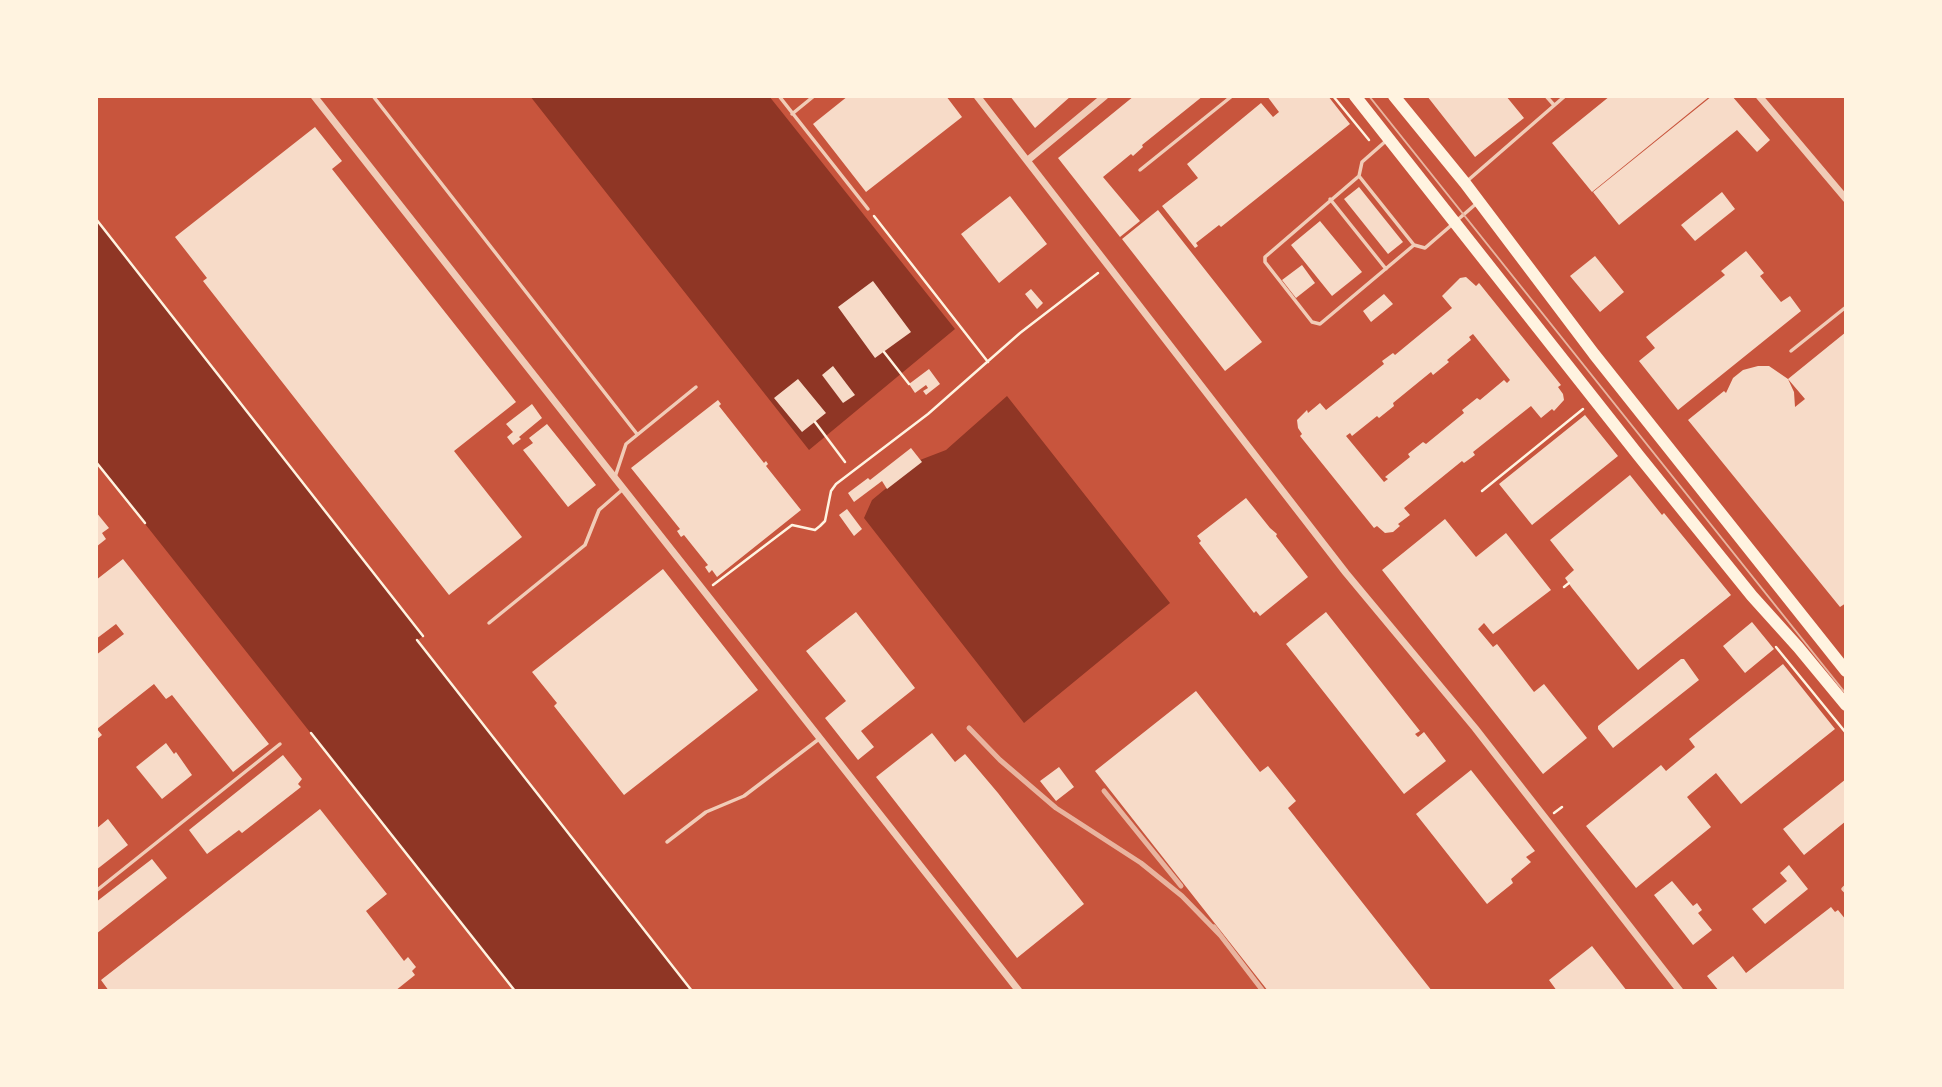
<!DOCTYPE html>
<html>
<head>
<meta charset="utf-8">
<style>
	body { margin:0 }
	#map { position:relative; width:1942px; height:1087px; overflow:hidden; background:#c8553d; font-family:"DejaVu Sans",sans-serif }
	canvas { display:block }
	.frame { position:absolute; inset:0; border:98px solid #fff3e0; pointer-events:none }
</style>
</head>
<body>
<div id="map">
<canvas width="1942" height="1087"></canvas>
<div class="frame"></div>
</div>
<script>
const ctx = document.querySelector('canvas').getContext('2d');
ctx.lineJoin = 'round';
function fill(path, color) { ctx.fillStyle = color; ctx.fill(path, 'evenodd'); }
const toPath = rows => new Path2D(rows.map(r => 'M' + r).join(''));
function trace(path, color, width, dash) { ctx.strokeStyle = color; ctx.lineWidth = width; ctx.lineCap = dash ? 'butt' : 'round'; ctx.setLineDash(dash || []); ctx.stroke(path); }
fill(toPath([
	[530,96,769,96,955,329,809,450],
	[96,219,423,636,418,640,692,991,515,991,96,462],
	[1007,396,1170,603,1024,723,864,518,872,500,920,460,946,450]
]), '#8f3625');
fill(toPath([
	[848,96,946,96,962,117,866,192,813,124],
	[1010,96,1071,96,1035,128],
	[1134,96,1203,96,1142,145,1143,147,1133,156,1131,154,1103,177,1140,221,1120,237,1058,158],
	[1267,96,1328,96,1350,124,1221,227,1219,225,1196,243,1198,246,1195,248,1162,206,1198,178,1187,164,1261,103,1273,117,1279,112],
	[1427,96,1506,96,1524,118,1475,157],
	[1610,96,1710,96,1592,192,1552,143],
	[1712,96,1732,96,1770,140,1757,152,1737,130,1619,225,1593,192],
	[315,127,342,161,332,169,516,402,454,451,522,537,449,595,203,281,207,278,175,237],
	[1359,187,1403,242,1388,254,1344,199],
	[1722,192,1735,209,1695,241,1681,225],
	[1010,196,1047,244,999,283,961,234],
	[1158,210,1262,342,1225,371,1122,239],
	[1320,221,1362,272,1332,296,1291,245],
	[1746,251,1764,273,1760,276,1781,302,1790,296,1801,311,1678,410,1639,361,1655,348,1646,337,1725,275,1721,271],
	[1595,256,1624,292,1600,312,1570,276],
	[1302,265,1315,283,1296,298,1282,280],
	[1460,278,1466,277,1476,286,1479,283,1561,385,1558,387,1563,394,1564,400,1554,411,1552,409,1541,418,1531,406,1473,452,1475,455,1464,463,1462,461,1404,508,1410,515,1398,524,1400,526,1393,532,1385,533,1377,526,1374,528,1300,436,1302,434,1298,428,1297,420,1307,410,1308,413,1320,403,1326,410,1384,364,1382,361,1393,353,1395,355,1452,308,1442,296],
	[1473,334,1510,380,1507,383,1504,380,1480,400,1477,398,1462,410,1464,413,1426,444,1423,442,1408,454,1410,457,1385,477,1388,479,1384,482,1346,436,1350,433,1352,436,1377,416,1379,418,1394,406,1393,403,1431,372,1433,375,1449,362,1447,360,1471,340,1469,337],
	[873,281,911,332,875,358,838,307],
	[1031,289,1043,303,1037,309,1025,294],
	[1384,294,1393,304,1371,322,1363,311],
	[1846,332,1846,603,1840,607,1688,420,1724,391,1726,393,1733,378,1743,370,1758,366,1769,366,1788,379],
	[1788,379,1805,399,1795,407,1794,392],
	[833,366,855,395,843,403,822,375],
	[929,369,940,384,926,395,923,391,928,388,926,385,915,393,909,384],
	[798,379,826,413,802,432,774,398],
	[718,400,721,404,719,406,764,463,766,461,768,464,766,466,801,510,717,577,712,570,709,573,705,567,708,565,684,535,681,537,677,531,680,529,631,468],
	[532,404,542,418,519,437,521,439,513,445,507,437,513,432,506,424],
	[1585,415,1618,456,1532,525,1499,484],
	[547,424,596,485,568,507,523,450,533,443,529,438],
	[911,448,922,462,887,489,882,481,854,502,848,493,868,478,870,480],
	[1630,475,1662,515,1664,513,1731,595,1638,670,1572,588,1565,578,1574,570,1550,540],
	[1246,498,1270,528,1277,534,1276,536,1308,577,1260,616,1256,611,1254,613,1199,543,1201,541,1197,536],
	[847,509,862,529,854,536,839,515],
	[96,512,109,528,102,533,106,539,96,547],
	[1445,519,1476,557,1506,533,1551,590,1493,634,1484,623,1478,629,1493,647,1497,644,1534,692,1544,684,1587,738,1543,774,1382,570],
	[123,559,269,744,233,772,172,695,166,699,154,684,97,729,102,735,96,740,96,655,124,634,116,624,96,639,96,580],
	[663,569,758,690,624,795,554,706,557,703,532,672],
	[856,612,915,688,861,731,874,747,858,760,825,718,846,701,806,651],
	[1326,612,1420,731,1415,734,1418,737,1424,732,1446,761,1404,794,1286,644],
	[1752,622,1774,649,1745,673,1723,646],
	[1681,659,1684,659,1699,680,1613,748,1598,729,1598,726],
	[1783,664,1835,729,1741,804,1716,773,1687,797,1711,827,1636,888,1586,826,1661,765,1666,771,1695,747,1689,739],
	[1196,691,1260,772,1268,766,1296,801,1288,808,1432,991,1268,991,1095,771],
	[932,733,955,762,965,754,998,793,1084,904,1017,958,876,777],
	[166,743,174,754,176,752,192,775,162,799,136,767],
	[283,755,302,779,298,784,301,787,242,833,239,830,207,854,189,830],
	[1059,767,1074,787,1056,801,1040,781],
	[1471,770,1535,851,1526,857,1531,862,1511,879,1513,883,1487,904,1416,814],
	[1846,779,1846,821,1804,855,1783,829],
	[320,809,387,894,366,911,404,961,408,957,416,967,412,971,415,975,395,991,109,991,101,980],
	[108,819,128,845,96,870,96,829],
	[152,859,167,878,96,934,96,902],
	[1789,865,1808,889,1765,924,1752,909,1787,881,1780,873],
	[1672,881,1693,906,1697,903,1702,910,1698,913,1712,930,1693,945,1654,895],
	[1831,907,1835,912,1838,910,1846,920,1846,991,1719,991,1707,976,1733,956,1746,973],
	[1592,946,1627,991,1557,991,1549,980]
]), '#f7dbc8');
trace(toPath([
	[1333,96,1369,140],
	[874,216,988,362],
	[96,219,423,636],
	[884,352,909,384],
	[815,422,845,462],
	[96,462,145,523],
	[1482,491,1583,409],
	[713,585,792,525,815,530,820,526,825,521,831,491,836,484,928,414,1020,333,1098,273],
	[1564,587,1569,583],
	[417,640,692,991],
	[1776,647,1846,733],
	[311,733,515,991],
	[1554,813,1562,807]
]), '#fff3e0', 2.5);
trace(toPath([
	[373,96,637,434],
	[779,96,868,209],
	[1546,96,1554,105],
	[792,114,814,96],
	[1387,140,1362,162,1359,176,1414,245,1425,248,1477,203],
	[1140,170,1232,96],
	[1359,176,1265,257,1265,262,1312,322,1320,324,1414,245],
	[1466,182,1565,96],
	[1330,199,1386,269],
	[1791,351,1846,307],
	[615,477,626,444,696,387],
	[489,623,585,545,599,510,622,490],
	[667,842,706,812,744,796,819,739],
	[1846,886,1843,889,1846,892],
	[96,891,280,744]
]), '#f1ccb7', 3.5);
trace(toPath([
	[314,96,1019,991],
	[977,96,1346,573,1475,728,1680,991],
	[1759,96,1846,199],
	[1028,160,1105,96]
]), '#f1ccb7', 7);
trace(toPath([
	[1355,96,1639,456,1752,596,1798,647,1846,705],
	[1394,96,1465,183,1594,354,1846,671]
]), '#fff3e0', 12);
trace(toPath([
	[1369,96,1846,694]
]), '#e9b49f', 2);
trace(toPath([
	[969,728,1000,760,1056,808,1141,863,1182,896,1220,935],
	[1104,791,1181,886],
	[1214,927,1263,991]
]), '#e9b49f', 5);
</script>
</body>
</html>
